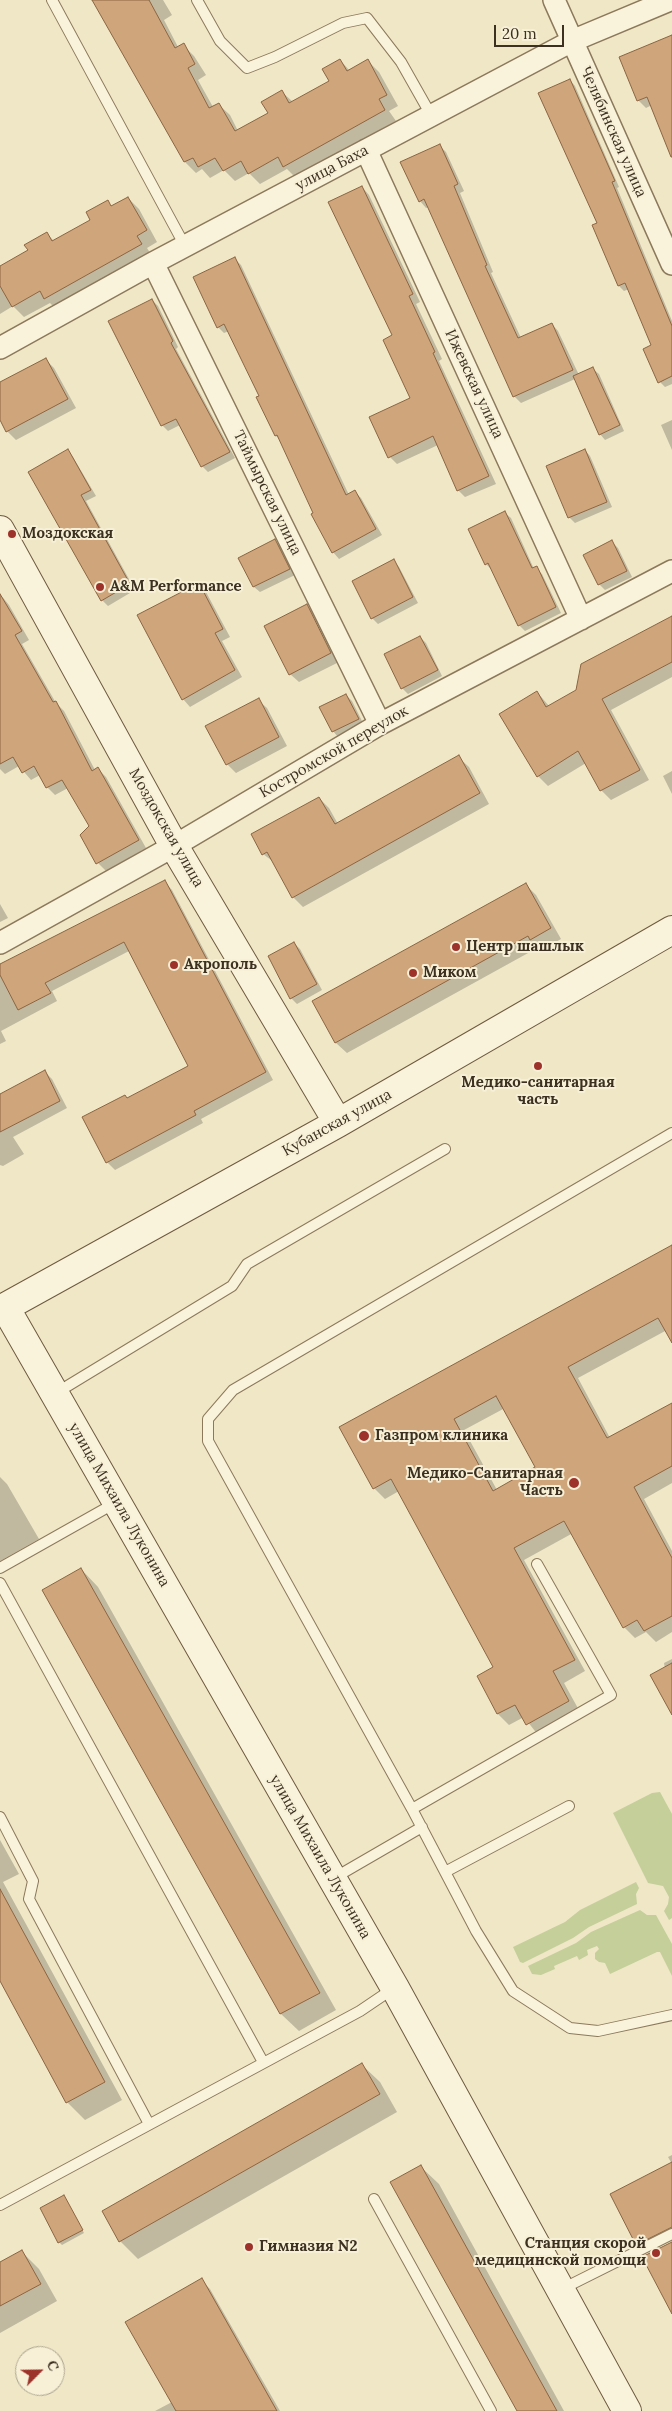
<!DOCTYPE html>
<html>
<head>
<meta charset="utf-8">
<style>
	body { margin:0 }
	#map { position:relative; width:672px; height:2411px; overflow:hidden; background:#f0e7c7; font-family:Lora,serif }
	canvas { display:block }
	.north { position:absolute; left:15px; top:2346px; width:50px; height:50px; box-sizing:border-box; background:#f7f0d7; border:1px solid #aca38e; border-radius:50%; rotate:67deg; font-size:14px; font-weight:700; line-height:20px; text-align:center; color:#3c3020 }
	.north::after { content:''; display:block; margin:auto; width:18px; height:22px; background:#9d322a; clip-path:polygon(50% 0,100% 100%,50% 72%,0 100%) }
	.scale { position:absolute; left:494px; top:25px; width:70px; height:22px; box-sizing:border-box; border:2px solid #3c3020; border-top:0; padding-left:6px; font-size:15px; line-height:18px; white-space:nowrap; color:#3c3020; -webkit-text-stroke:4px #f7f0d7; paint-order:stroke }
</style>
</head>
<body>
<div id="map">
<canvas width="672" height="2411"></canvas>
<div class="north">С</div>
<div class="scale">20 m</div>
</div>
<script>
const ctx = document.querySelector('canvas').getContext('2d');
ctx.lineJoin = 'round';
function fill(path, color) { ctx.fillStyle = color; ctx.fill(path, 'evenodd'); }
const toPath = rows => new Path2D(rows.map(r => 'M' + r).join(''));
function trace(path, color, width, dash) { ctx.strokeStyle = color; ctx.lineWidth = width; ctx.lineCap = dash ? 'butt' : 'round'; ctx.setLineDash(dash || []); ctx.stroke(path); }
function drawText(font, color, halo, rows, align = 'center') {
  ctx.font = font + ' Lora,serif'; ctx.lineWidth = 4; ctx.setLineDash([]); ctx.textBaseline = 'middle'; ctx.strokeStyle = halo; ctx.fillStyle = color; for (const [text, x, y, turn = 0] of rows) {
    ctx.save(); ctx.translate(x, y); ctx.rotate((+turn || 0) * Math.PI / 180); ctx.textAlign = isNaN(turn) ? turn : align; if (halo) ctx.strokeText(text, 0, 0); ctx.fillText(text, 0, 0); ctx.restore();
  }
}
fill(toPath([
	[660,1792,672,1814,672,1918,669,1920,664,1911,668,1904,669,1897,663,1886,648,1883,613,1813,652,1793],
	[636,1882,639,1888,636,1894,637,1904,589,1927,573,1938,523,1963,520,1962,513,1947,565,1922,580,1910],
	[640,1910,647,1915,656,1915,672,1944,672,1976,660,1952,657,1952,610,1974,605,1963,599,1962,595,1959,595,1953,599,1949,597,1946,587,1950,588,1955,579,1960,577,1956,554,1966,555,1969,541,1975,532,1974,528,1966,576,1943,591,1932]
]), '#c4cf9a');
fill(toPath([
	[107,0,163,0,172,15,164,20,178,47,183,45,194,56,206,75,198,80,213,107,218,104,230,115,238,131,269,113,282,92,293,102,331,81,340,60,350,71,368,61,379,72,398,106,389,111,396,121,295,177,287,169,260,184,249,173,235,181,224,170,210,178,202,169,196,173,185,162,97,6],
	[672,37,672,152,652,105,646,108,638,100],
	[570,80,575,86,619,187,617,188,672,321,672,384,665,387,660,382,653,346,629,289,624,291,619,286,598,224],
	[439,145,446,152,464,191,460,193,493,272,491,273,521,338,552,324,558,331,579,375,593,369,599,374,624,431,605,440,600,434,575,379,521,403,514,396,429,207,426,208,420,201],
	[362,187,369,195,420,302,416,304,442,359,439,361,496,484,465,497,458,490,438,445,397,464,390,457,412,398,394,336],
	[128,198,139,209,157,242,147,248,152,256,56,309,50,303,24,317,13,306,0,314,0,267,29,250,46,233,54,241,92,220,107,202,112,207],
	[235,259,241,265,349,495,355,492,361,498,382,535,339,559,333,552,281,440,276,436,261,396,229,331,224,333,218,327],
	[152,300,158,306,178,347,176,349,235,458,208,472,202,466,180,425,168,431,162,425,110,322],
	[46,360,54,368,76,408,16,440,7,431,0,418,0,384],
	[672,420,672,450,661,425],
	[585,450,590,456,612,507,575,523,569,517],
	[68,451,73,457,96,496,86,501,135,590,108,606,102,600],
	[505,513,511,518,534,569,536,568,542,574,561,613,525,631,519,625,492,570,486,564],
	[275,541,281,547,295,575,260,592,254,587,240,558],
	[612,542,618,548,632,577,605,590,599,584],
	[394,561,399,567,418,603,378,624,372,618],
	[198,585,206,592,230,637,222,641,242,677,190,707,183,699],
	[0,594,9,605,29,640,22,644,56,703,64,711,95,770,98,769,106,777,146,848,106,871,98,863,82,835,90,826,68,788,55,795,47,787,40,775,31,780,19,766,5,774,0,769],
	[307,605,315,614,339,662,299,682,290,674],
	[672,618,672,677,611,710,649,780,611,800,601,790,586,763,548,786,538,776,537,692,549,706,578,691],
	[420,637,426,643,442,676,408,694,402,688],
	[346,695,352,701,364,725,338,737,333,731],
	[258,700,267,708,287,746,236,773,227,764],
	[458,757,469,767,489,804,303,907,293,897,275,863,263,854,319,798,329,808,338,824],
	[672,771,672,794,663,776],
	[165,882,172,890,273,1080,201,1119,203,1123,115,1170,107,1162,190,1066,129,951,52,991,57,1001,1,1031,6,1041,0,1044,0,966],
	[526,885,536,895,561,939,542,950,539,947,347,1053,336,1043,314,1002],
	[0,904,8,918,0,922],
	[294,943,300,949,322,990,297,1004,291,998],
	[45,1072,52,1079,67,1108,13,1137,24,1154,3,1166,0,1165,0,1095],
	[672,1247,672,1340,667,1330,578,1378,610,1438,672,1404,672,1483,644,1499,672,1551,672,1632,656,1642,646,1632,635,1638,624,1627,573,1533,524,1560,585,1671,564,1683,580,1712,538,1735,524,1717,509,1725,498,1714,478,1677,495,1668,399,1491,385,1499,374,1488,341,1428],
	[505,1408,537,1468,497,1490,464,1430],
	[0,1477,7,1484,39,1539,0,1561],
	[81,1569,98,1587,336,2010,299,2031,281,2014,44,1590],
	[672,1659,672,1709,664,1663],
	[0,1840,19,1874,3,1882,122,2100,85,2120,68,2103,0,1978],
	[362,2065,380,2082,397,2112,138,2259,120,2241],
	[672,2155,672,2164,668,2157],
	[421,2167,439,2184,564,2411,518,2411],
	[64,2196,84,2233,62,2245,59,2242],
	[672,2214,672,2237,644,2251,637,2244],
	[22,2252,39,2269,57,2301,0,2333,0,2264],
	[201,2280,210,2289,280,2411,155,2411,172,2402]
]), '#0003');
const building = toPath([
	[92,0,149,0,175,48,184,43,195,64,188,68,209,108,219,103,235,131,268,113,261,102,282,90,289,103,329,81,322,69,340,59,347,71,368,59,387,95,379,99,385,110,283,167,278,157,248,174,241,161,223,171,215,158,198,167,193,158,184,162,92,0],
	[672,35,672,157,671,157,647,97,637,101,619,57,672,35],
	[570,79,615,181,612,182,672,326,672,376,658,383,643,349,651,345,625,283,618,286,592,225,597,223,538,93,570,79],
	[440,144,458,184,454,186,487,265,485,266,518,338,552,323,573,370,513,397,424,199,419,202,400,162,440,144],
	[362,186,413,294,409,296,435,352,433,353,489,476,457,491,433,436,388,458,369,417,410,398,383,340,392,335,328,202,362,186],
	[128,197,147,230,137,236,142,244,44,299,40,291,12,307,0,286,0,266,28,250,24,245,47,232,52,241,90,220,86,212,108,200,111,206,128,197],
	[235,257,346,495,355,490,376,529,332,553,311,514,313,513,277,435,275,436,256,397,259,396,224,324,217,328,193,277,235,257],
	[152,299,173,341,171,343,230,452,201,467,176,419,161,426,108,321,152,299],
	[46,358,68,399,6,432,0,420,0,382,46,358],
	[593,367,620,425,599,435,573,376,593,367],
	[68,449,91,490,81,495,130,584,101,601,28,472,68,449],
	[585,449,607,502,568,518,546,466,585,449],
	[505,511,532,568,537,566,556,607,518,626,488,563,485,565,468,529,505,511],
	[275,539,290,569,253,587,238,558,275,539],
	[612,540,627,571,598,585,583,555,612,540],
	[394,559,413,597,371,619,352,581,394,559],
	[199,583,223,629,215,633,235,670,182,700,137,615,199,583],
	[0,594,22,631,15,635,53,702,56,701,92,771,98,767,139,840,96,864,80,835,89,826,62,780,46,788,34,766,22,773,13,757,0,764,0,594],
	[307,604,331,653,289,675,264,626,307,604],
	[672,616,672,662,602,699,640,770,600,791,578,751,537,777,499,714,537,691,546,707,576,690,581,664,672,616],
	[420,636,438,670,401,689,384,654,420,636],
	[346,694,359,719,332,732,319,707,346,694],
	[259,698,279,737,226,765,205,726,259,698],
	[459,755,480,793,292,898,267,852,262,855,251,834,319,797,335,824,459,755],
	[165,880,266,1072,194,1111,196,1115,106,1163,82,1117,125,1095,127,1098,188,1066,124,942,45,983,51,993,18,1010,0,975,0,964,165,880],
	[526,883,551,928,530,940,528,936,335,1043,312,1001,526,883],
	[294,942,317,984,290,999,268,956,294,942],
	[45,1070,60,1101,0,1132,0,1094,45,1070],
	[672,1245,672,1343,658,1318,568,1367,607,1438,672,1403,672,1466,634,1487,672,1558,672,1616,644,1631,637,1620,623,1628,564,1521,514,1548,575,1660,553,1671,569,1701,526,1725,515,1705,497,1714,477,1676,493,1667,391,1479,373,1489,339,1427,672,1245],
	[496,1396,535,1467,493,1491,454,1419,496,1396],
	[81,1568,320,1993,280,2014,42,1590,81,1568],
	[672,1663,672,1715,650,1675,672,1663],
	[0,1889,105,2082,66,2103,0,1981,0,1889],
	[362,2063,380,2094,119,2242,102,2211,362,2063],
	[672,2162,672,2227,636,2245,610,2194,672,2162],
	[421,2165,557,2411,517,2411,442,2276,390,2182,421,2165],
	[64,2195,83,2230,58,2243,40,2208,64,2195],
	[672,2242,672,2314,642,2257,672,2242],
	[22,2250,41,2284,0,2306,0,2262,22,2250],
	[202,2278,277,2411,176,2411,125,2322,202,2278]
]);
fill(building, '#cfa57c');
trace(building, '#8c6441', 1);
const lane = toPath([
	[52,0,185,246],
	[197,0,220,41,247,68,275,57,343,23,367,18,401,62,431,115],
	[672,1133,233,1390,208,1419,208,1441,412,1809,476,1931,513,1991,570,2028,598,2031,672,2015],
	[56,1393,232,1286,247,1264,445,1149],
	[0,1568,117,1502],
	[0,1583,263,2062],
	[412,1809,611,1695,537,1564],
	[0,1817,33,1881,29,1899,149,2124],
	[445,1872,569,1806],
	[334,1878,422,1827],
	[374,2199,491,2411],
	[0,2205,360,2011,394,1988],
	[562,2289,672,2234]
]);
const street = toPath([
	[554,0,672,264],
	[366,150,581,619],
	[153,263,380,724],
	[0,348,153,263,572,41,670,0],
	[0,943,174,846,380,724,672,571]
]);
const secondary = toPath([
	[0,530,174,846,338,1123],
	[5,1307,395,1988,627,2411],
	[0,1310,338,1123,672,930]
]);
trace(lane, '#8c795c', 12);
trace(street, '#8c795c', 24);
trace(secondary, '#6e5a3f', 30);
trace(lane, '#faf3db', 10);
trace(street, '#faf3db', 21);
trace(secondary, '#faf3db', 28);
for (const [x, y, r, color] of [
	[12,534,5,"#9d322a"],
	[100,587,5,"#9d322a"],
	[456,947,5,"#9d322a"],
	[174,965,5,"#9d322a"],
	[413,973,5,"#9d322a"],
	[538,1066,5,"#9d322a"],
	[364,1436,6,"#9d322a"],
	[574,1483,6,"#9d322a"],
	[249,2247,5,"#9d322a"],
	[656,2253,5,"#9d322a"]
]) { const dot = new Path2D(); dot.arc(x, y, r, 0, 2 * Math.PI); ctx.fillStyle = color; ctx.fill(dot); trace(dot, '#f7f0d7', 2); }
drawText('15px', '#3c3020', '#f7f0d7', [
	["Челябинская улица",613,132,66],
	["улица Баха",332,168,-28],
	["Ижевская улица",474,384,65],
	["Таймырская улица",267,493,64],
	["Костромской переулок",334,752,-30],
	["Моздокская улица",166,828,60],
	["Кубанская улица",337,1123,-29],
	["улица Михаила Луконина",119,1505,60],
	["улица Михаила Луконина",320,1857,60]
]);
drawText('bold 15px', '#3c3020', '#f7f0d7', [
	["Моздокская",22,534],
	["A&M Performance",110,587],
	["Центр шашлык",466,947],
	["Акрополь",184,965],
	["Миком",423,973],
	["Медико-санитарная",538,1083,"center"],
	["часть",538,1100,"center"],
	["Газпром клиника",375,1436],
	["Медико-Санитарная",563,1474,"right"],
	["Часть",563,1491,"right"],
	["Станция скорой",646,2244,"right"],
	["медицинской помощи",646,2261,"right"],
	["Гимназия N2",259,2247]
], 'left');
</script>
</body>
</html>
